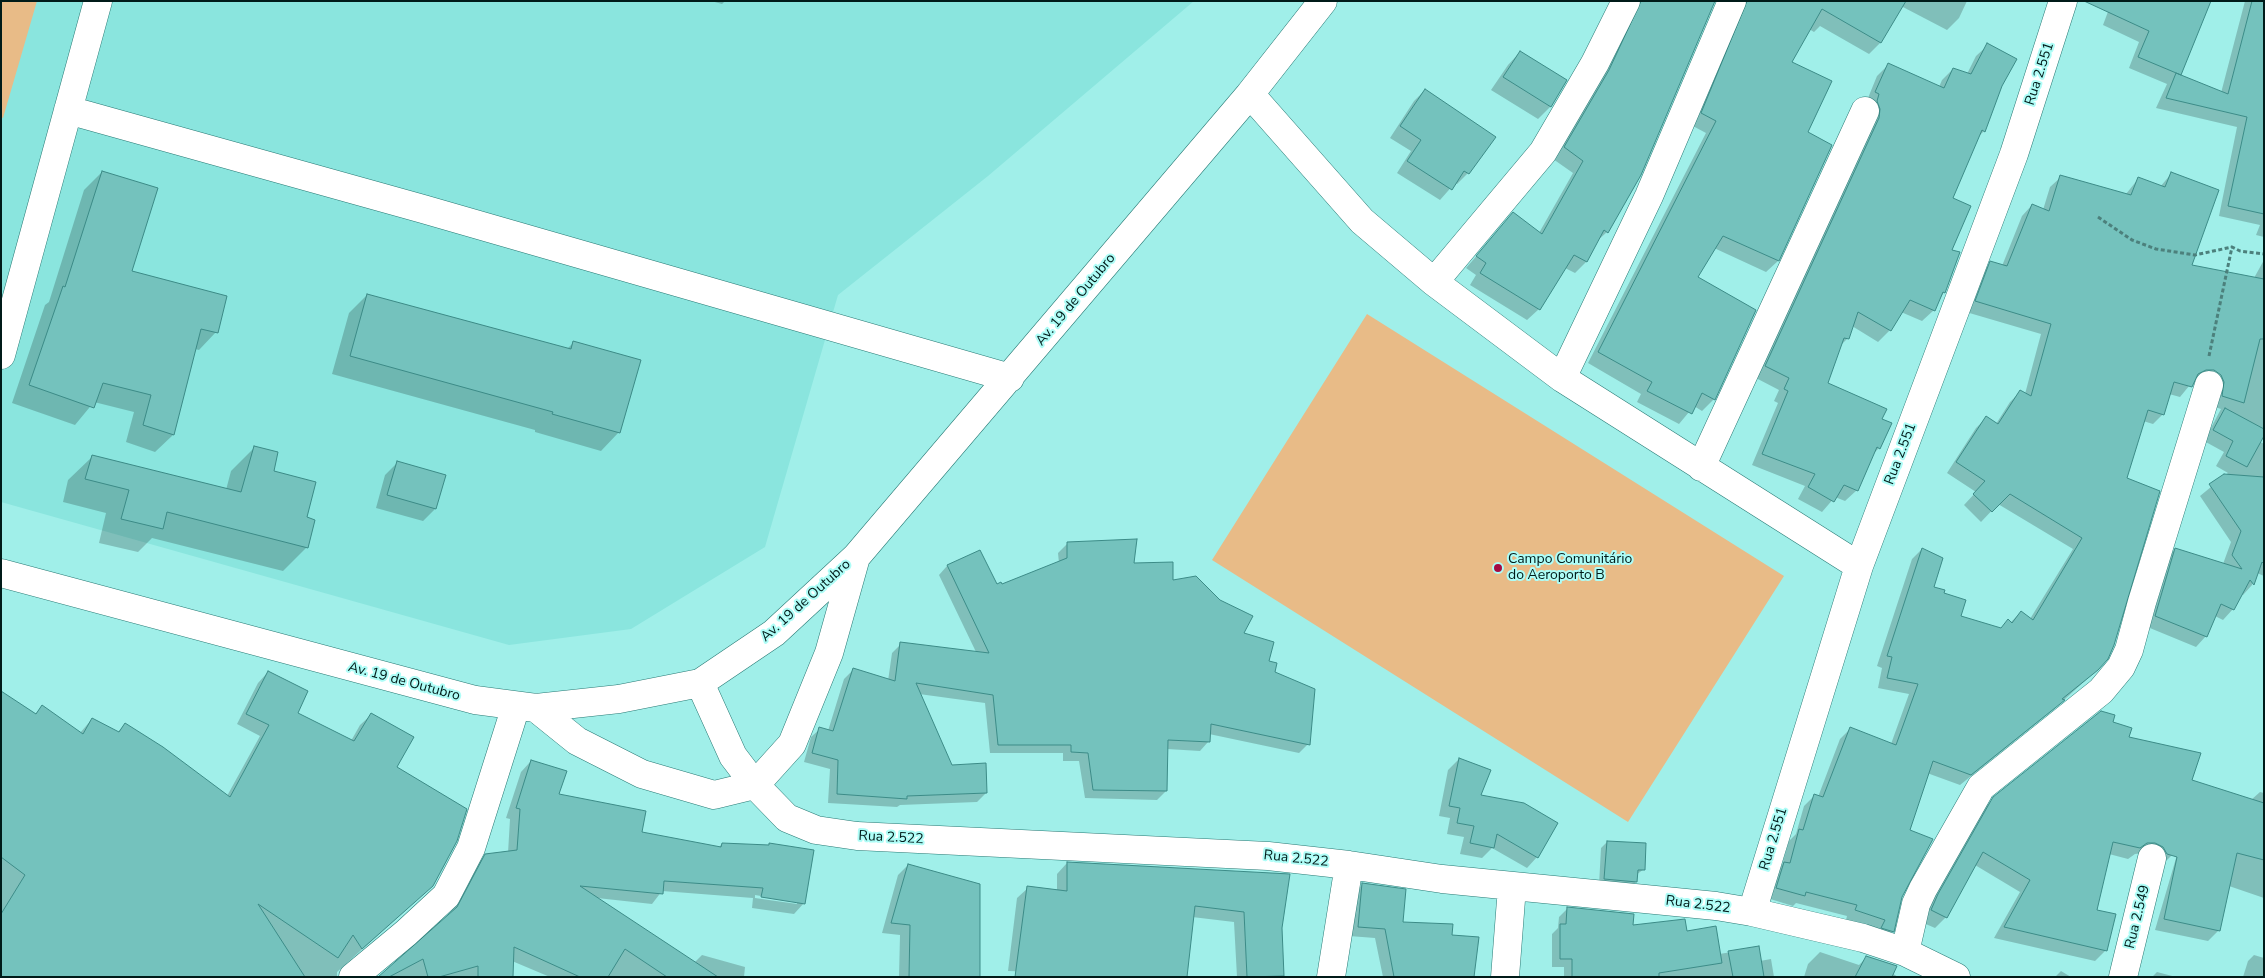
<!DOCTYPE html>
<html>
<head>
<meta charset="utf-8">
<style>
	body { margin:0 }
	#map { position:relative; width:2265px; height:978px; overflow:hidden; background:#a0efe9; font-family:"Nunito Sans",sans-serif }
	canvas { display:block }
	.frame { position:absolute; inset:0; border:2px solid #001b19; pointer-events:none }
</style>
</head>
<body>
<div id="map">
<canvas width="2265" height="978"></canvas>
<div class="frame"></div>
</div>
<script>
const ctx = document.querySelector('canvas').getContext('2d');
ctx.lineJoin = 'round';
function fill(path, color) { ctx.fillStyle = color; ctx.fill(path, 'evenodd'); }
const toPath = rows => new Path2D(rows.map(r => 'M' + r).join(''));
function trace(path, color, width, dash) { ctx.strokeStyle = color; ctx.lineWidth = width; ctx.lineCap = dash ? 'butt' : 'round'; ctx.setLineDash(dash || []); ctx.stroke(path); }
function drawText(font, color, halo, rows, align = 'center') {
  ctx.font = font + ' "Nunito Sans",sans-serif'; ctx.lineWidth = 4; ctx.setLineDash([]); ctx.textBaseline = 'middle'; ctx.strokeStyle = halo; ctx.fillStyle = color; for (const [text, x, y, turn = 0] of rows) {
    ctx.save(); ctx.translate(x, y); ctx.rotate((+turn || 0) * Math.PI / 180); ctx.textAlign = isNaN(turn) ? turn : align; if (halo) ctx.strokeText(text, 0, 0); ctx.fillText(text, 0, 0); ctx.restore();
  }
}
fill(toPath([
	[1,1,1194,1,988,176,838,295,765,547,631,629,509,645,1,502]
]), '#8ae5de');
fill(toPath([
	[1,1,37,1,3,118,1,117],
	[1367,314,1784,576,1628,822,1212,560]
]), '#e8bb87');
fill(toPath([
	[711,1,725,1,722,4],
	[1625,1,1714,1,1607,232,1596,242,1586,262,1575,273,1565,268,1539,309,1527,320,1470,285,1476,275,1466,268,1514,213,1539,233,1573,173,1553,159],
	[1731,1,1967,1,1959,18,1947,30,1901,6,1880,43,1869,54,1820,26,1814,32,1809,29,1790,62,1806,133,1831,146,1778,261,1766,272,1714,248,1696,277,1714,399,1702,411,1694,406,1679,424,1637,402,1641,394,1588,363,1706,133,1691,125],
	[2112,1,2210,1,2179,76,2221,93,2245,1,2264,1,2264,237,2256,235,2260,225,2219,216,2237,127,2156,108,2167,84,2129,68,2139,42,2103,25],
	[1988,45,2001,86,1984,131,1977,138,1951,198,1950,251,1944,292,1934,310,1922,321,1901,312,1890,330,1878,342,1852,326,1848,338,1840,346,1827,383,1880,420,1879,448,1872,455,1857,490,1845,501,1835,497,1822,512,1798,499,1805,486,1752,465,1778,403,1774,401,1779,390,1754,377,1877,76,1888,65,1939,87,1942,80,1953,69,1967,74,1976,56],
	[1520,52,1565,81,1550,107,1538,119,1491,90,1508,65],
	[1425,90,1494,137,1468,173,1457,184,1455,183,1440,200,1397,173,1411,151,1390,138,1414,101],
	[102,172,130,272,216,332,199,350,195,349,173,435,155,452,126,442,134,412,94,402,75,425,12,403,45,305,49,302,84,190],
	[2171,174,2190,266,2254,278,2264,260,2264,433,2259,441,2264,444,2264,576,2257,573,2252,585,2243,595,2241,593,2233,609,2223,620,2215,616,2206,636,2196,647,2145,626,2165,560,2175,549,2223,564,2231,542,2200,496,2228,473,2216,466,2224,452,2204,441,2221,409,2212,406,2203,380,2194,380,2180,397,2169,394,2163,414,2153,424,2143,421,2125,479,2098,669,2053,710,1960,785,1927,773,1909,831,1901,897,1892,931,1882,942,1846,920,1847,916,1796,903,1793,906,1767,898,1774,874,1782,865,1789,841,1796,834,1804,806,1814,796,1818,797,1840,739,1850,729,1891,744,1909,694,1878,688,1882,668,1877,666,1912,559,1922,549,1933,588,1942,594,1960,617,2000,629,2008,621,2010,623,2021,612,2030,619,2073,549,1998,504,1981,522,1964,505,1976,492,1947,473,1976,428,1986,418,1996,424,2010,402,2021,391,2025,394,2041,334,1966,312,1980,273,1991,263,2002,266,2022,216,2032,205,2043,210,2050,187,2061,177,2126,194,2138,179,2160,187],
	[367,295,567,349,574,342,619,432,601,451,535,432,535,430,332,374,349,313],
	[255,447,305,518,307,547,283,571,152,538,138,552,99,543,106,513,63,502,68,480,92,457,226,490,231,471],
	[398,462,435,509,423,521,376,508,385,475],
	[1067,544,1133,565,1172,582,1242,634,1267,662,1308,744,1299,753,1209,734,1208,742,1200,751,1167,749,1166,791,1157,800,1085,798,1079,761,1063,761,1063,753,990,753,985,703,919,694,951,766,986,793,977,802,900,805,897,807,828,803,830,769,804,762,811,737,820,729,828,731,844,679,853,670,888,681,892,653,901,644,976,652,939,575,947,566,979,551,996,586,1002,586,1059,563,1058,553],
	[268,672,296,714,351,741,360,725,371,715,395,768,432,886,337,972,337,977,1,977,1,692,34,715,42,707,80,733,92,719,117,733,125,724,227,796,260,736,237,724,258,683],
	[2112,722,2127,738,2190,781,2251,800,2260,792,2264,793,2264,898,2229,886,2219,930,2208,941,2155,930,2179,848,2161,866,2144,853,2135,854,2128,859,2109,854,2096,911,2106,950,2095,961,1994,938,2020,892,1975,865,1946,917,1935,928,1921,922,1982,810,1994,798],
	[1459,759,1480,796,1537,857,1527,868,1492,848,1482,858,1460,854,1464,837,1447,834,1450,818,1439,816,1448,770],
	[531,761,558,795,641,833,718,848,722,844,804,903,794,914,752,908,753,898,662,891,652,904,597,898,694,963,702,955,745,967,744,977,550,977,512,961,512,977,379,977,448,917,475,866,486,855,508,853,510,819,506,818,521,772],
	[755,895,797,902,797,904,755,898],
	[1607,842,1644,869,1636,875,1636,882,1630,888,1599,885,1601,848],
	[1067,863,1288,875,1281,928,1283,976,1237,977,1234,922,1192,917,1041,972,1008,971,1017,898,1028,888,1057,891,1057,874],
	[908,865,977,977,899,977,900,935,882,933,898,875],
	[1363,884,1402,924,1451,936,1473,977,1383,977,1375,938,1349,936,1353,894],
	[1568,908,1632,927,1686,932,1719,954,1758,948,1760,961,1771,959,1774,977,1564,977,1564,967,1552,967,1552,934,1558,928,1559,917],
	[1820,952,1859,965,1867,957,1898,977,1804,977,1808,964],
	[2254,955,2264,958,2264,977,2243,977,2248,961],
	[2061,971,2071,977,2055,977],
	[2157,972,2176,977,2152,977]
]), '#0003');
const building = toPath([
	[1641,1,1715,1,1641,175,1608,233,1604,230,1587,262,1574,255,1540,310,1480,273,1486,263,1476,256,1513,212,1542,234,1583,161,1564,147,1609,70,1641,1],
	[1747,1,1906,1,1881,43,1822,9,1792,62,1832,81,1808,132,1832,145,1779,261,1723,236,1698,277,1756,310,1715,400,1702,393,1692,414,1647,391,1652,382,1598,352,1716,121,1701,113,1747,1],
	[2084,1,2211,1,2181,75,2138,57,2149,31,2084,1],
	[2252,1,2264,1,2264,214,2228,206,2247,117,2166,98,2176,73,2228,94,2252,1],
	[1987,43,2017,59,2002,86,1985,132,1982,130,1953,198,1971,206,1952,250,1960,252,1945,293,1943,292,1935,311,1910,300,1891,331,1858,312,1849,339,1844,338,1828,383,1887,409,1882,419,1892,423,1880,449,1877,447,1858,491,1844,485,1834,502,1808,487,1815,474,1762,454,1788,391,1784,389,1789,378,1765,366,1879,118,1880,109,1877,101,1879,94,1875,92,1888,63,1944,88,1953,68,1971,74,1987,43],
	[1520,51,1567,80,1551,107,1503,77,1520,51],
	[1425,89,1496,137,1469,174,1464,171,1452,190,1407,161,1421,140,1400,126,1425,89],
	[102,171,158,188,132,271,227,296,218,333,201,329,174,435,143,425,151,395,103,383,94,408,29,385,63,286,65,287,102,171],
	[2171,172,2219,190,2192,265,2264,279,2264,339,2260,339,2244,403,2222,396,2224,382,2221,375,2214,370,2206,370,2198,374,2192,387,2174,382,2164,415,2148,410,2127,478,2160,491,2114,645,2108,659,2098,670,2062,699,2065,700,1971,775,1933,761,1910,830,1933,839,1902,897,1894,932,1881,928,1885,920,1855,910,1857,905,1806,892,1805,896,1776,888,1784,862,1790,863,1799,829,1803,830,1814,794,1823,797,1850,727,1896,745,1918,684,1887,678,1892,657,1887,656,1922,548,1943,558,1934,587,1945,590,1944,593,1966,600,1961,616,2001,628,2008,619,2012,623,2021,611,2033,620,2082,538,2010,494,1992,512,1973,494,1985,481,1956,462,1986,416,1998,424,2020,390,2031,396,2051,324,1975,301,1990,261,2007,266,2032,204,2049,211,2060,175,2131,195,2138,177,2165,187,2171,172],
	[367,294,571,349,573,341,641,360,620,433,552,414,553,412,350,356,367,294],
	[2225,408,2264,429,2264,436,2247,467,2226,456,2233,441,2213,430,2225,408],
	[254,446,278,452,274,471,316,482,307,517,315,520,308,548,167,512,163,529,121,519,129,490,85,479,92,455,241,492,254,446],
	[397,461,446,475,436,509,387,495,397,461],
	[2224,474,2264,477,2264,564,2262,562,2254,585,2250,580,2234,610,2221,604,2207,637,2155,616,2175,548,2242,569,2232,555,2241,531,2209,484,2224,474],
	[1137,539,1134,563,1173,562,1173,580,1196,576,1220,600,1253,616,1244,633,1274,642,1269,661,1277,663,1275,672,1315,689,1310,745,1211,724,1210,742,1168,740,1167,791,1093,790,1088,753,1071,752,1071,745,998,745,993,695,916,683,952,765,986,763,987,793,907,796,907,799,837,794,838,760,812,753,819,727,833,731,853,668,895,681,900,642,989,653,947,565,980,550,997,584,1001,582,1002,584,1067,558,1067,542,1137,539],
	[268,671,308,691,298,713,354,741,371,713,414,737,397,767,467,809,457,841,433,886,362,949,353,935,338,958,258,904,305,977,1,977,1,914,25,875,1,857,1,691,36,714,42,705,83,734,92,718,119,732,125,723,163,747,230,797,269,725,246,714,268,671],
	[2101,711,2115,715,2113,722,2132,728,2129,737,2201,753,2192,780,2264,803,2264,860,2237,853,2220,931,2164,919,2177,857,2167,854,2163,847,2155,843,2147,843,2140,848,2113,842,2097,910,2116,914,2107,951,2004,927,2030,880,1983,852,1947,918,1931,910,1938,894,1993,797,2101,711],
	[1459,758,1491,770,1481,795,1524,803,1558,823,1538,858,1497,834,1494,848,1470,843,1474,826,1457,823,1460,808,1449,806,1459,758],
	[531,760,567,771,559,794,646,811,642,832,721,847,722,843,769,845,769,843,814,850,805,904,761,897,763,888,664,881,663,894,580,886,718,977,667,977,625,949,608,977,580,977,514,947,513,977,478,977,478,966,439,977,428,977,423,959,389,977,378,977,457,907,485,854,517,850,520,809,516,808,531,760],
	[1607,841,1646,843,1645,870,1638,870,1637,882,1604,879,1607,841],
	[1067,862,1290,874,1282,928,1284,976,1247,977,1244,912,1195,906,1187,977,1015,977,1027,886,1067,891,1067,862],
	[908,864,980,884,980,977,909,977,910,925,891,923,908,864],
	[1362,883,1406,889,1403,922,1453,924,1452,935,1479,937,1474,977,1394,977,1385,929,1358,927,1362,883],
	[1567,907,1634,914,1633,925,1685,919,1687,931,1716,926,1722,963,1659,973,1659,977,1572,977,1572,959,1560,959,1560,924,1566,924,1567,907],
	[1759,946,1764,977,1733,977,1728,951,1759,946],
	[1866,956,1897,966,1892,977,1855,977,1866,956]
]);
fill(building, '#74c2bd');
trace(building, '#3c8b87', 1);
const minor = toPath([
	[1250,94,1362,221,1434,282,1562,378,1859,566],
	[68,110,423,209,1010,378],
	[1434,282,1543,152,1595,63,1626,1],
	[1,355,98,1],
	[1562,378,1649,196,1732,1],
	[1701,467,1865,111],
	[1,573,475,700,536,708,619,699,700,683,774,633,856,557,1250,94,1323,1],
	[700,683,733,756,755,785,787,818,816,830,857,836,1268,856,1349,865,1442,879,1716,906,1752,912,1863,938,1905,952,1956,977],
	[536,708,577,741,642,774,714,795,755,785,792,744,829,653,856,557],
	[1752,912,1859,566,2014,154,2063,1],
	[1905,952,1916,904,1923,889,1981,787,2101,691,2121,667,2129,650,2142,602,2209,385],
	[353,977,406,933,446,896,471,848,516,706],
	[1331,977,1349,865],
	[1505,977,1512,887],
	[2123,977,2152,858]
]);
trace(minor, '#287a75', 29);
trace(toPath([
	[2098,217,2132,240,2156,249,2195,255,2232,247],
	[2209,356,2232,247,2240,251,2264,254]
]), '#4c807c', 3, [4, 2.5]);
trace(minor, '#fff', 28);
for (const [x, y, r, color] of [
	[1498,568,5,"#a40b42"]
]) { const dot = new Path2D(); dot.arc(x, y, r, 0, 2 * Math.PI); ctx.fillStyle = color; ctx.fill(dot); trace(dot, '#aefdf7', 2); }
drawText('14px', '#001b19', '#aefdf7', [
	["Rua 2.551",2040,74,-72],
	["Av. 19 de Outubro",1076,300,-50],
	["Rua 2.551",1901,454,-69],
	["Av. 19 de Outubro",806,601,-42],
	["Av. 19 de Outubro",404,682,15],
	["Rua 2.522",891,838,3],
	["Rua 2.551",1774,839,-73],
	["Rua 2.522",1296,859,6],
	["Rua 2.522",1698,905,7],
	["Rua 2.549",2138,917,-76]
]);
drawText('14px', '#001b19', '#aefdf7', [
	["Campo Comunitário",1508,560],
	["do Aeroporto B",1508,576]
], 'left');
</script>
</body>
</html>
